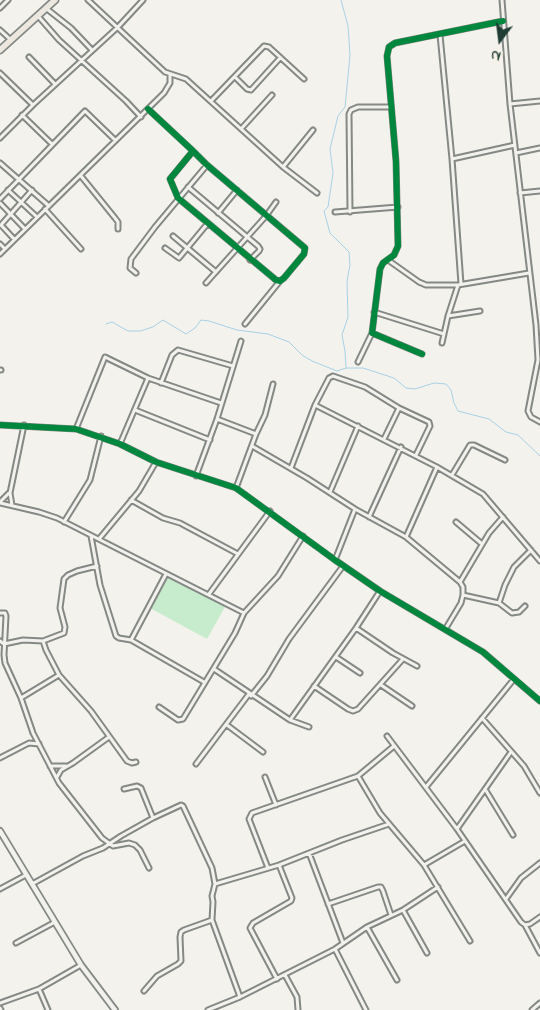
<!DOCTYPE html>
<html>
<head>
<meta charset="utf-8">
<style>
	body { margin:0 }
	#map { position:relative; width:540px; height:1010px; overflow:hidden; background:#f4f2ec; font-family:"Indie Flower",sans-serif }
	canvas { display:block }
	.north { position:absolute; left:475px; top:15px; width:50px; height:50px; -webkit-text-stroke:4px #f7f3e8; paint-order:stroke; rotate:195deg; font-size:14px; font-weight:700; line-height:20px; text-align:center; color:#1f3d34 }
	.north::after { content:''; display:block; margin:auto; width:18px; height:22px; background:#1f3d34; clip-path:polygon(50% 0,100% 100%,50% 72%,0 100%) }
</style>
</head>
<body>
<div id="map">
<canvas width="540" height="1010"></canvas>
<div class="north">N</div>
</div>
<script>
const ctx = document.querySelector('canvas').getContext('2d');
ctx.lineJoin = 'round';
function fill(path, color) { ctx.fillStyle = color; ctx.fill(path, 'evenodd'); }
const toPath = rows => new Path2D(rows.map(r => 'M' + r).join(''));
function trace(path, color, width, dash) { ctx.strokeStyle = color; ctx.lineWidth = width; ctx.lineCap = dash ? 'butt' : 'round'; ctx.setLineDash(dash || []); ctx.stroke(path); }
fill(toPath([
	[169,574,226,605,207,639,150,608]
]), '#c7eccd');
trace(toPath([
	[341,0,348,26,350,55,345,107,338,116,330,149,333,173,328,207,324,211,330,233,349,252,350,265,347,281,348,317,342,335,345,351,346,368],
	[106,324,112,322,128,331,140,331,153,327,163,320,186,334,195,328,201,320,209,321,237,330,268,334,289,342,302,355,312,361,337,371,346,368,363,368,394,378,406,388,415,389,434,383,446,384,451,390,454,403,458,411,489,419,506,432,518,435,540,456]
]), '#a6d0e6', 1);
const minor = toPath([
	[88,0,165,72,186,79,283,167,317,193],
	[502,0,510,104,536,325,538,360,528,411,531,417,540,422],
	[0,8,8,0],
	[47,9,71,28,92,50],
	[38,16,59,40,126,101,141,117],
	[0,30,11,40],
	[440,35,452,159,461,284],
	[29,57,55,84],
	[0,73,33,105,118,27,143,0],
	[235,77,247,89,251,90,280,58],
	[211,101,264,46,269,47,304,79],
	[510,104,540,101],
	[148,109,193,151,207,165,305,248,304,254,284,278,280,281,276,280,178,198,170,179,193,151],
	[22,115,52,144],
	[241,129,272,95],
	[0,138,33,105],
	[516,153,540,148],
	[452,159,515,145],
	[0,163,49,206],
	[283,167,313,130],
	[81,176,115,218,118,222,118,229],
	[188,187,258,246,260,249,259,251,250,260],
	[8,190,37,217],
	[520,193,540,191],
	[0,199,85,111,115,140],
	[0,203,25,229],
	[45,209,81,249],
	[335,212,398,207],
	[350,212,349,114,351,110,358,107,391,107],
	[218,213,237,190],
	[173,236,216,272],
	[14,239,1,225,32,190],
	[0,244,5,249],
	[165,248,179,258,208,223],
	[0,254,164,93,170,83,170,74],
	[388,260,419,282,426,285,458,285,529,273],
	[136,273,130,268,131,259,155,227,207,165],
	[206,283,266,216,276,202],
	[374,312,444,334],
	[448,316,480,311],
	[245,324,280,281],
	[442,343,448,316,458,285],
	[422,354,372,333,380,269,383,263,394,255,398,246,396,161,387,56,389,47,395,43,503,21],
	[358,362,372,333],
	[0,370,1,370],
	[161,383,172,355,178,350,233,366],
	[315,405,437,467,483,494,540,561],
	[135,410,210,440],
	[217,419,256,434],
	[0,425,76,429,120,444,156,462,236,488,335,560,380,591,483,652,540,701],
	[76,429,105,357,148,378,221,403],
	[384,439,399,408],
	[120,444,148,378],
	[252,446,307,478,355,509,406,537,460,582,463,587,463,595,461,603,446,628],
	[291,468,315,405,329,378,333,376,365,387,399,408,429,422,430,426,416,455],
	[452,475,470,445,474,445,505,460],
	[196,476,217,419,241,341],
	[236,488,256,434,265,415,273,384],
	[330,492,358,426],
	[131,500,163,518,180,523,238,554],
	[0,502,9,493],
	[0,503,39,512,57,518,244,613],
	[12,505,10,493,24,425],
	[369,517,401,447],
	[64,522,90,480,101,436],
	[456,522,482,544],
	[91,536,100,585,116,636,119,638,131,640,204,682],
	[406,537,437,467],
	[99,539,139,491,156,462],
	[335,560,355,509],
	[460,582,489,533,503,517],
	[209,594,270,511],
	[463,595,499,603,505,585,514,567,531,550],
	[499,603,512,613,519,612,525,606],
	[0,613,5,613,6,616,4,655,5,663,21,698,33,733,59,783,102,838,113,846,129,843,135,845,140,850,149,868],
	[356,628,393,653,417,666],
	[131,640,166,574],
	[0,641,4,644,23,640,43,641,64,633,65,627,60,608,64,579,68,575,77,571,97,566],
	[43,641,46,650,59,675,91,711,127,761,132,763,136,762],
	[336,657,360,673],
	[214,669,290,720,309,727],
	[381,685,412,706],
	[314,686,348,709,353,711,358,709,403,659],
	[251,696,267,676,289,639,343,566],
	[21,698,59,675],
	[159,707,178,720,183,719,235,633,244,613,278,576,303,536],
	[482,718,524,766,540,793],
	[290,720,356,628,380,591],
	[227,725,263,752],
	[387,736,457,829,521,922,525,925,530,924,540,917],
	[0,758,29,743,39,744],
	[196,764,249,694],
	[50,766,66,766],
	[358,776,380,813,424,865,470,941],
	[57,777,61,770,73,763,109,737],
	[265,777,276,805],
	[426,787,514,679],
	[124,789,137,786,141,788,153,818],
	[485,789,513,835],
	[457,829,511,752],
	[309,853,343,943],
	[424,865,465,841],
	[268,868,249,819,252,813,358,776,394,746],
	[32,884,83,856,103,848,121,836,153,818,181,805,183,806,212,868,215,884,212,896,213,902,212,920,240,997],
	[215,884,279,865,342,840,389,824],
	[0,889,26,875],
	[506,899,521,878,540,863],
	[328,904,378,887,381,887,383,891,391,915],
	[403,910,427,953],
	[525,925,540,953],
	[367,927,397,980],
	[16,943,55,922],
	[335,949,366,1010],
	[285,975,297,997,298,1010],
	[277,979,250,928,253,923,291,901,292,898,279,865],
	[39,989,48,1010],
	[144,991,157,976,178,964,181,961,180,937,181,932,184,930,212,920],
	[0,1003,39,989,81,965],
	[0,1008,1,1010],
	[208,1010,240,997,335,949,367,927,403,910,438,887],
	[532,1010,540,1003]
]);
const tertiary = toPath([
	[0,831,81,965,115,1010]
]);
const primary = toPath([
	[0,50,55,0]
]);
trace(minor, '#848985', 7);
trace(tertiary, '#848985', 8);
trace(primary, '#848985', 9);
trace(minor, '#f2f1ed', 3);
trace(tertiary, '#f2f1ed', 4.5);
trace(primary, '#ede8df', 5.5);
trace(toPath([
	[148,109,193,151,207,165,305,248,304,254,284,278,280,281,276,280,178,198,170,179,193,151],
	[422,354,372,333,380,269,383,263,394,255,398,246,396,161,387,56,389,47,395,43,503,21],
	[0,425,76,429,120,444,156,462,236,488,335,560,380,591,483,652,540,701]
]), '#00873e', 6);
</script>
</body>
</html>
